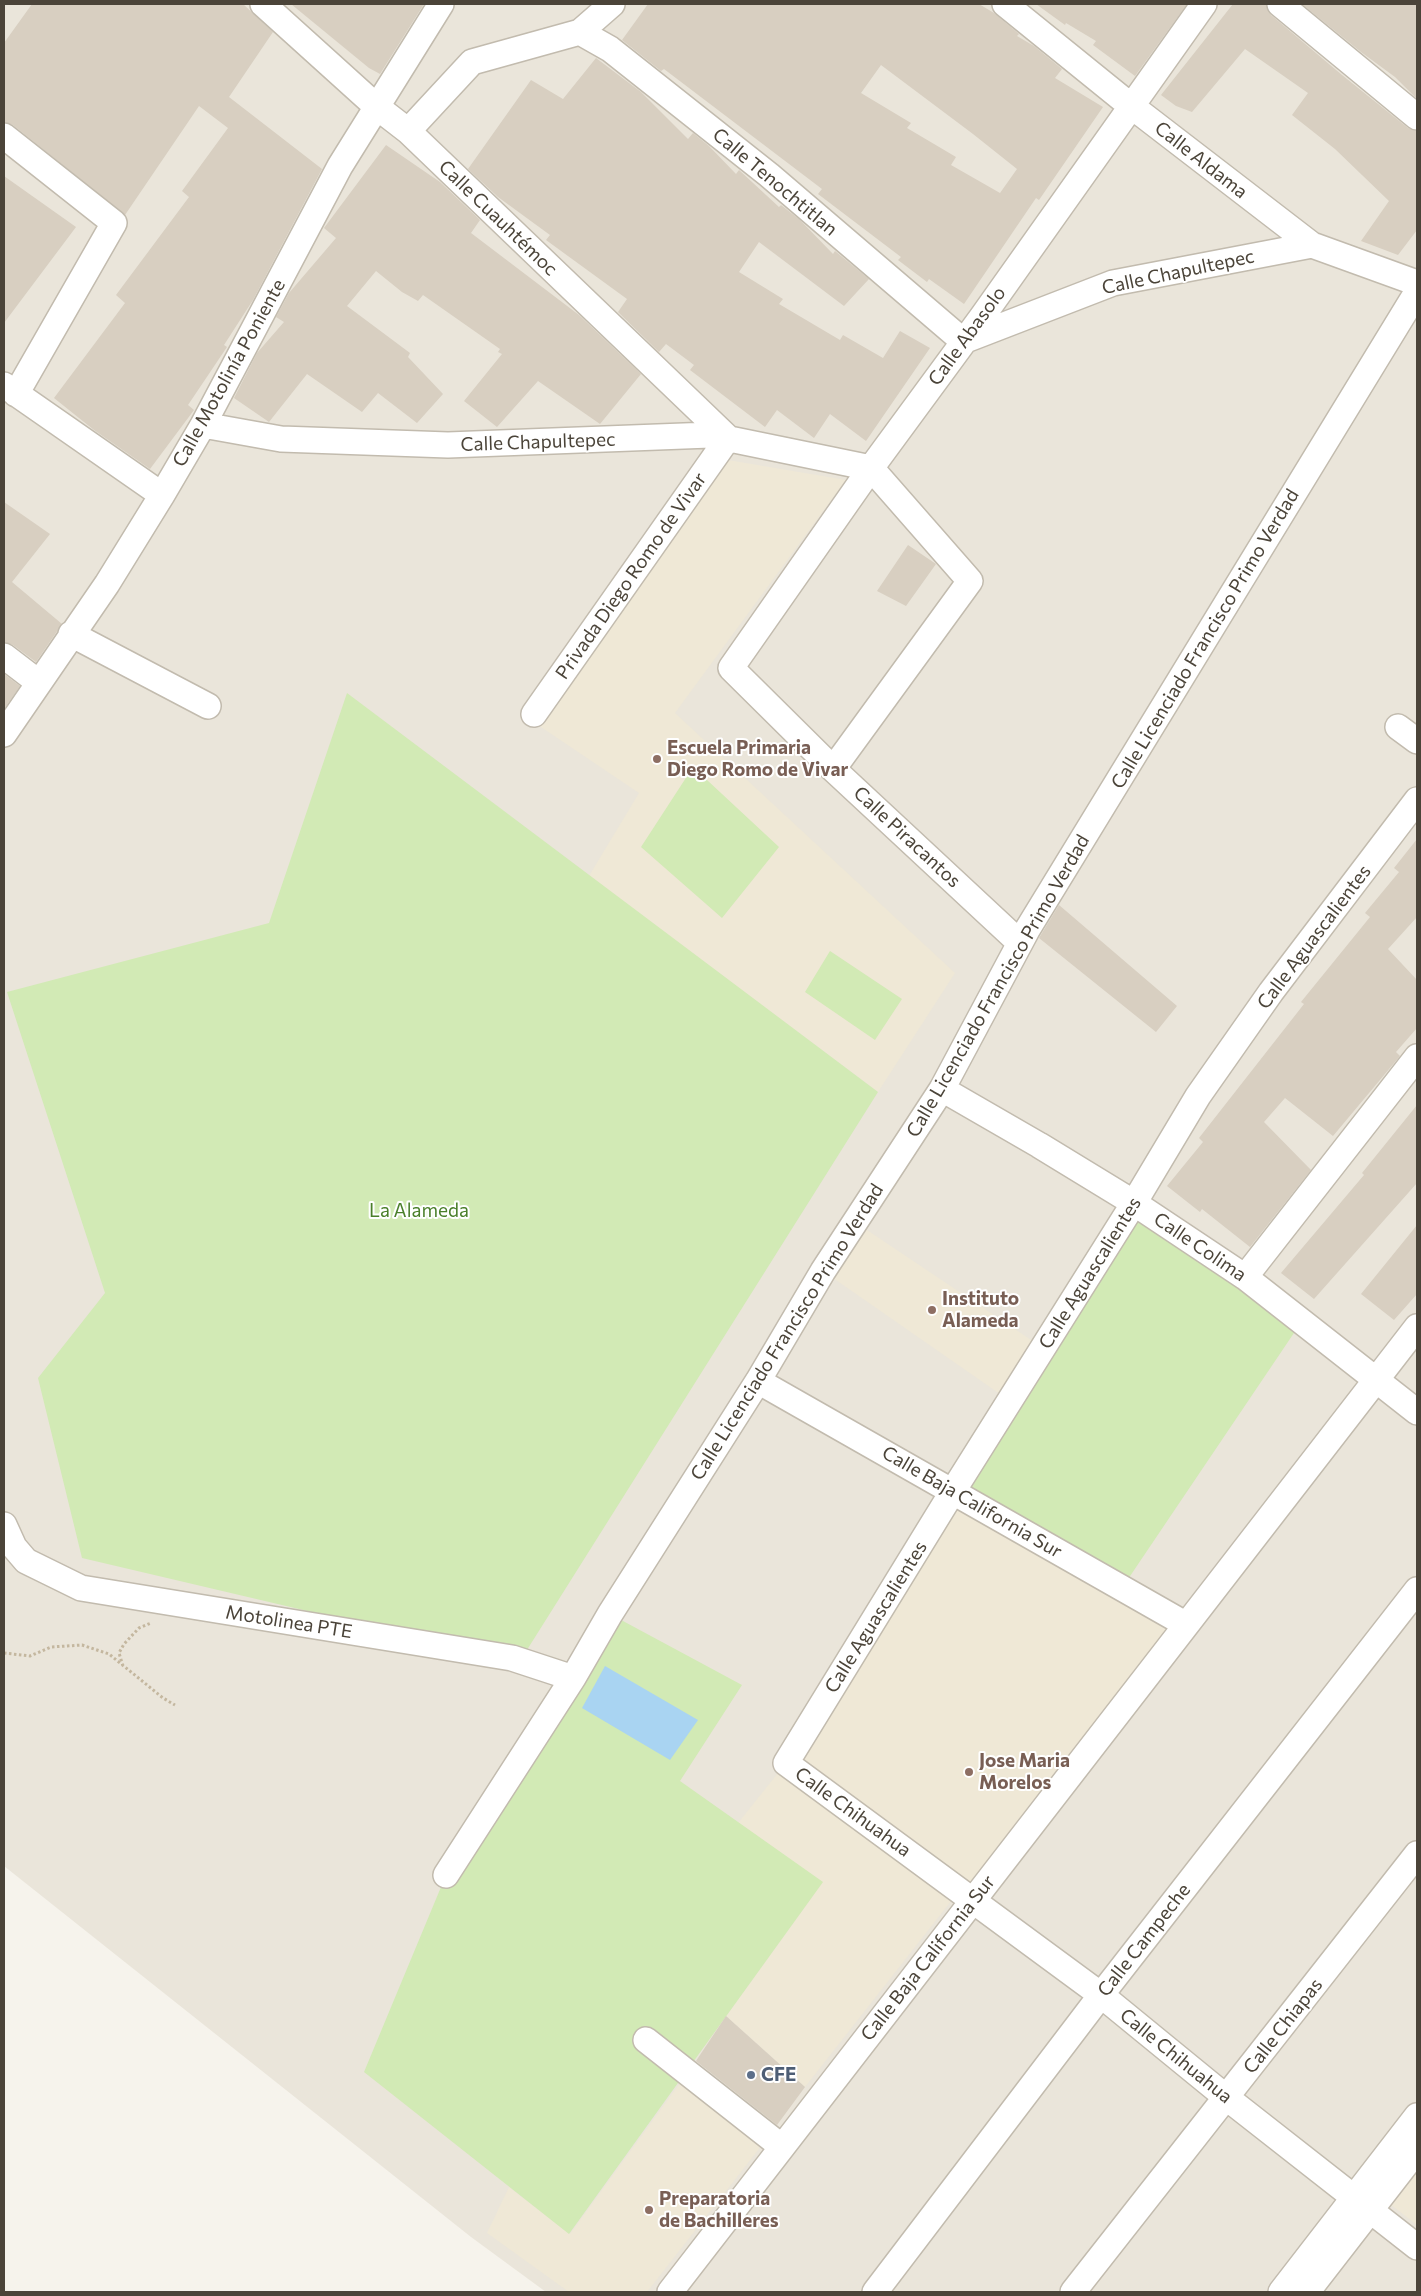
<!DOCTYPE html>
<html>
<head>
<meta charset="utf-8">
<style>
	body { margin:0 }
	#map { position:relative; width:1421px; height:2296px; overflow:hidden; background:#f6f3ec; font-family:Commissioner,sans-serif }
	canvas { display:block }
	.frame { position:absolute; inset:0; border:5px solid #4b4439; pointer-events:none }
</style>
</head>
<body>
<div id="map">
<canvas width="1421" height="2296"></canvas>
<div class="frame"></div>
</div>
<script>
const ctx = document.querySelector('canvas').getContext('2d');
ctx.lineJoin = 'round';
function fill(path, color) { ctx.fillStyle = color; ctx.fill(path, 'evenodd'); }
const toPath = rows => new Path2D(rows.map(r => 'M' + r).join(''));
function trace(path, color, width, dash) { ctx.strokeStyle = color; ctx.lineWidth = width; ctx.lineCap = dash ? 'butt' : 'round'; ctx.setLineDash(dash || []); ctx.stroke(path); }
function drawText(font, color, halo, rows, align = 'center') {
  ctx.font = font + ' Commissioner,sans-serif'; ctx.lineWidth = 4; ctx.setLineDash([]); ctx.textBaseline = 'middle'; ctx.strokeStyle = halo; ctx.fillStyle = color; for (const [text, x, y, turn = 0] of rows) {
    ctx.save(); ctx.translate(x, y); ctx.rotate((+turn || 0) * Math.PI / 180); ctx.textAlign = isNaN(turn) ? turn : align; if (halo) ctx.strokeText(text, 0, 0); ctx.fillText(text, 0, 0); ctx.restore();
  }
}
fill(toPath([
	[4,4,1417,4,1417,2292,546,2292,471,2237,4,1866]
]), '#eae5da');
fill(toPath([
	[716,458,846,480,675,713,955,973,878,1092,589,876,639,793,538,725],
	[864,1228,1043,1348,1010,1401,823,1271],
	[953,1491,1185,1624,972,1901,959,1891,805,2087,726,2016,822,1883,738,1823,786,1763],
	[680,2083,762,2145,647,2292,569,2292,487,2233,509,2187,570,2234],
	[1417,2160,1417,2225,1385,2200]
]), '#efe8d6');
fill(toPath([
	[347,693,878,1092,520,1661,82,1558,38,1378,105,1293,7,992,269,923],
	[693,767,779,847,722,918,641,847],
	[830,951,902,999,875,1040,805,992],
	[1134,1203,1298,1327,1122,1588,953,1491],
	[610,1614,742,1685,680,1781,823,1882,569,2234,364,2072,446,1875]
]), '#d2eab5');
fill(toPath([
	[605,1666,698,1720,670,1760,582,1708]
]), '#a9d4f2');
fill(toPath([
	[32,4,243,4,273,32,229,97,322,169,253,300,224,345,227,347,188,405,194,410,150,469,94,430,54,398,125,303,116,295,189,197,182,191,228,128,199,106,125,215,13,125,4,122,4,43],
	[291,4,424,4,380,74,369,68],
	[648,4,979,4,994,13,1019,34,1017,36,1034,46,1062,69,1055,78,1103,107,1039,200,1036,198,964,304,929,279,927,282,898,260,901,257,818,194,822,189,664,69,661,71,622,40],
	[881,65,973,134,1017,169,1000,193,951,165,956,157,907,128,911,123,861,93],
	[1036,4,1187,4,1135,76,1093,45,1096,41,1066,23,1065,25],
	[1233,4,1266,4,1271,15,1342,75,1408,128,1417,131,1417,230,1398,255,1361,241,1389,201,1335,149,1292,115,1308,93,1245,49,1192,112,1176,106,1161,95],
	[1302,4,1417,4,1417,99,1395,77,1361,52],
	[596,58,641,92,688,139,693,133,709,146,736,174,739,170,779,207,781,205,800,220,833,254,835,251,869,279,844,306,759,242,739,272,783,299,779,304,840,340,843,335,883,358,900,331,930,348,866,441,830,414,814,438,777,410,765,427,690,370,694,365,666,344,659,352,618,312,627,299,546,240,550,235,498,197,468,169,531,80,563,99],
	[386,145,440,182,480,220,471,233,579,315,641,374,600,424,538,381,497,427,464,401,502,354,498,352,500,349,423,295,418,301,402,292,376,271,347,306,410,353,408,357,443,394,417,423,378,393,362,412,307,374,269,422,234,398,257,353,284,322,276,317,289,293,336,238,324,228],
	[4,176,76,227,4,323],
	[4,502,50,534,12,582,62,624,36,662,13,645,4,642],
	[908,545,936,564,906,606,877,591],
	[4,674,20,686,4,709],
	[1417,839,1417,917,1388,949,1417,980,1417,1028,1396,1052,1400,1056,1333,1136,1285,1098,1264,1122,1311,1170,1250,1247,1202,1209,1200,1212,1167,1186,1203,1142,1199,1138,1304,1004,1301,1002,1370,917,1365,913,1399,872,1394,868],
	[1059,905,1177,1006,1156,1032,1039,938],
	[1417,1105,1417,1183,1314,1299,1281,1273,1364,1175,1362,1173],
	[1417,1225,1417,1294,1394,1320,1361,1294],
	[726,2016,805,2087,777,2125,696,2061]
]), '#d8cfc1');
const minor = toPath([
	[263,4,377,107,408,131,728,438,534,714],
	[1005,4,1121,98,1312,245,1417,283],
	[1280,4,1417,117],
	[580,32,610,49,769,175,963,341,1113,283,1312,245],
	[408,131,472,62,580,32,612,4],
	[4,136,114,223,16,394],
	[4,385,162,495],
	[203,425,281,439,448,445,710,435,871,468,970,581,833,769],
	[71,634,208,706],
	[4,656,38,682],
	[1398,727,1417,741],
	[4,734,107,584,162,495,203,425,340,166,441,4],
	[1417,800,1271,992,1198,1096,1134,1203,953,1491,786,1763,1101,1995,1227,2098,1417,2247],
	[1020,943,833,769,731,668,871,468,982,317,1204,4],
	[942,1089,1039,1145,1134,1203,1245,1277,1417,1412],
	[1245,1277,1417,1057],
	[758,1381,1185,1624],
	[4,1525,14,1547,26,1561,81,1588,512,1658,573,1678],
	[446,1875,573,1678,610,1614,758,1381,823,1271,942,1089,1027,930,1417,292],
	[646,2040,782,2147],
	[670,2292,1417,1327],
	[875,2292,1101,1995,1417,1590],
	[1073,2292,1417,1854],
	[1281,2292,1417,2116],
	[1307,2292,1417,2150]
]);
trace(minor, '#c2bbae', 28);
trace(toPath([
	[4,1653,30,1656,51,1647,82,1645,109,1654,163,1698,175,1705],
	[123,1666,119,1653,124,1644,139,1628,151,1623]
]), '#c4b79f', 3, [2.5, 2.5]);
trace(minor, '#fff', 25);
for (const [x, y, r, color] of [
	[657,759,5,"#8d6e63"],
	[932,1310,5,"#8d6e63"],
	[969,1772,5,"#8d6e63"],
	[751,2075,5,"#5c6f8a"],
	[649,2210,5,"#8d6e63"]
]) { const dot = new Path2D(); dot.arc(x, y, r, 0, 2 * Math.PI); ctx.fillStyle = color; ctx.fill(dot); trace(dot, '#fff', 2); }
drawText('19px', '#4b4439', '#fff', [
	["Calle Aldama",1201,160,38],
	["Calle Tenochtitlan",775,182,40],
	["Calle Cuauhtémoc",498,218,44],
	["Calle Chapultepec",1178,272,-12],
	["Calle Abasolo",967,336,-54],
	["Calle Motolinía Poniente",229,373,-61],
	["Calle Chapultepec",538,442,-2],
	["Privada Diego Romo de Vivar",631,576,-55],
	["Calle Licenciado Francisco Primo Verdad",1205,639,-59],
	["Calle Piracantos",907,837,43],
	["Calle Aguascalientes",1314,937,-53],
	["Calle Licenciado Francisco Primo Verdad",998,986,-60],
	["Calle Colima",1200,1247,34],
	["Calle Aguascalientes",1090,1273,-58],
	["Calle Licenciado Francisco Primo Verdad",787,1332,-58],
	["Calle Baja California Sur",972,1502,30],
	["Calle Aguascalientes",876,1617,-58],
	["Motolinea PTE",289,1622,9],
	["Calle Chihuahua",853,1812,36],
	["Calle Campeche",1144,1940,-52],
	["Calle Baja California Sur",928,1958,-52],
	["Calle Chiapas",1283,2026,-52],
	["Calle Chihuahua",1176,2056,39]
]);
drawText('bold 19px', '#785e54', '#fff', [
	["Escuela Primaria",667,748],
	["Diego Romo de Vivar",667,770],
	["Instituto",942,1299],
	["Alameda",942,1321],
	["Jose Maria",979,1761],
	["Morelos",979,1783],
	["Preparatoria",659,2199],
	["de Bachilleres",659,2221]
], 'left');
drawText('19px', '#4a7f2a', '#fff', [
	["La Alameda",419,1211]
]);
drawText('bold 19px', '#4e5e75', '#fff', [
	["CFE",761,2075]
], 'left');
</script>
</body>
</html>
